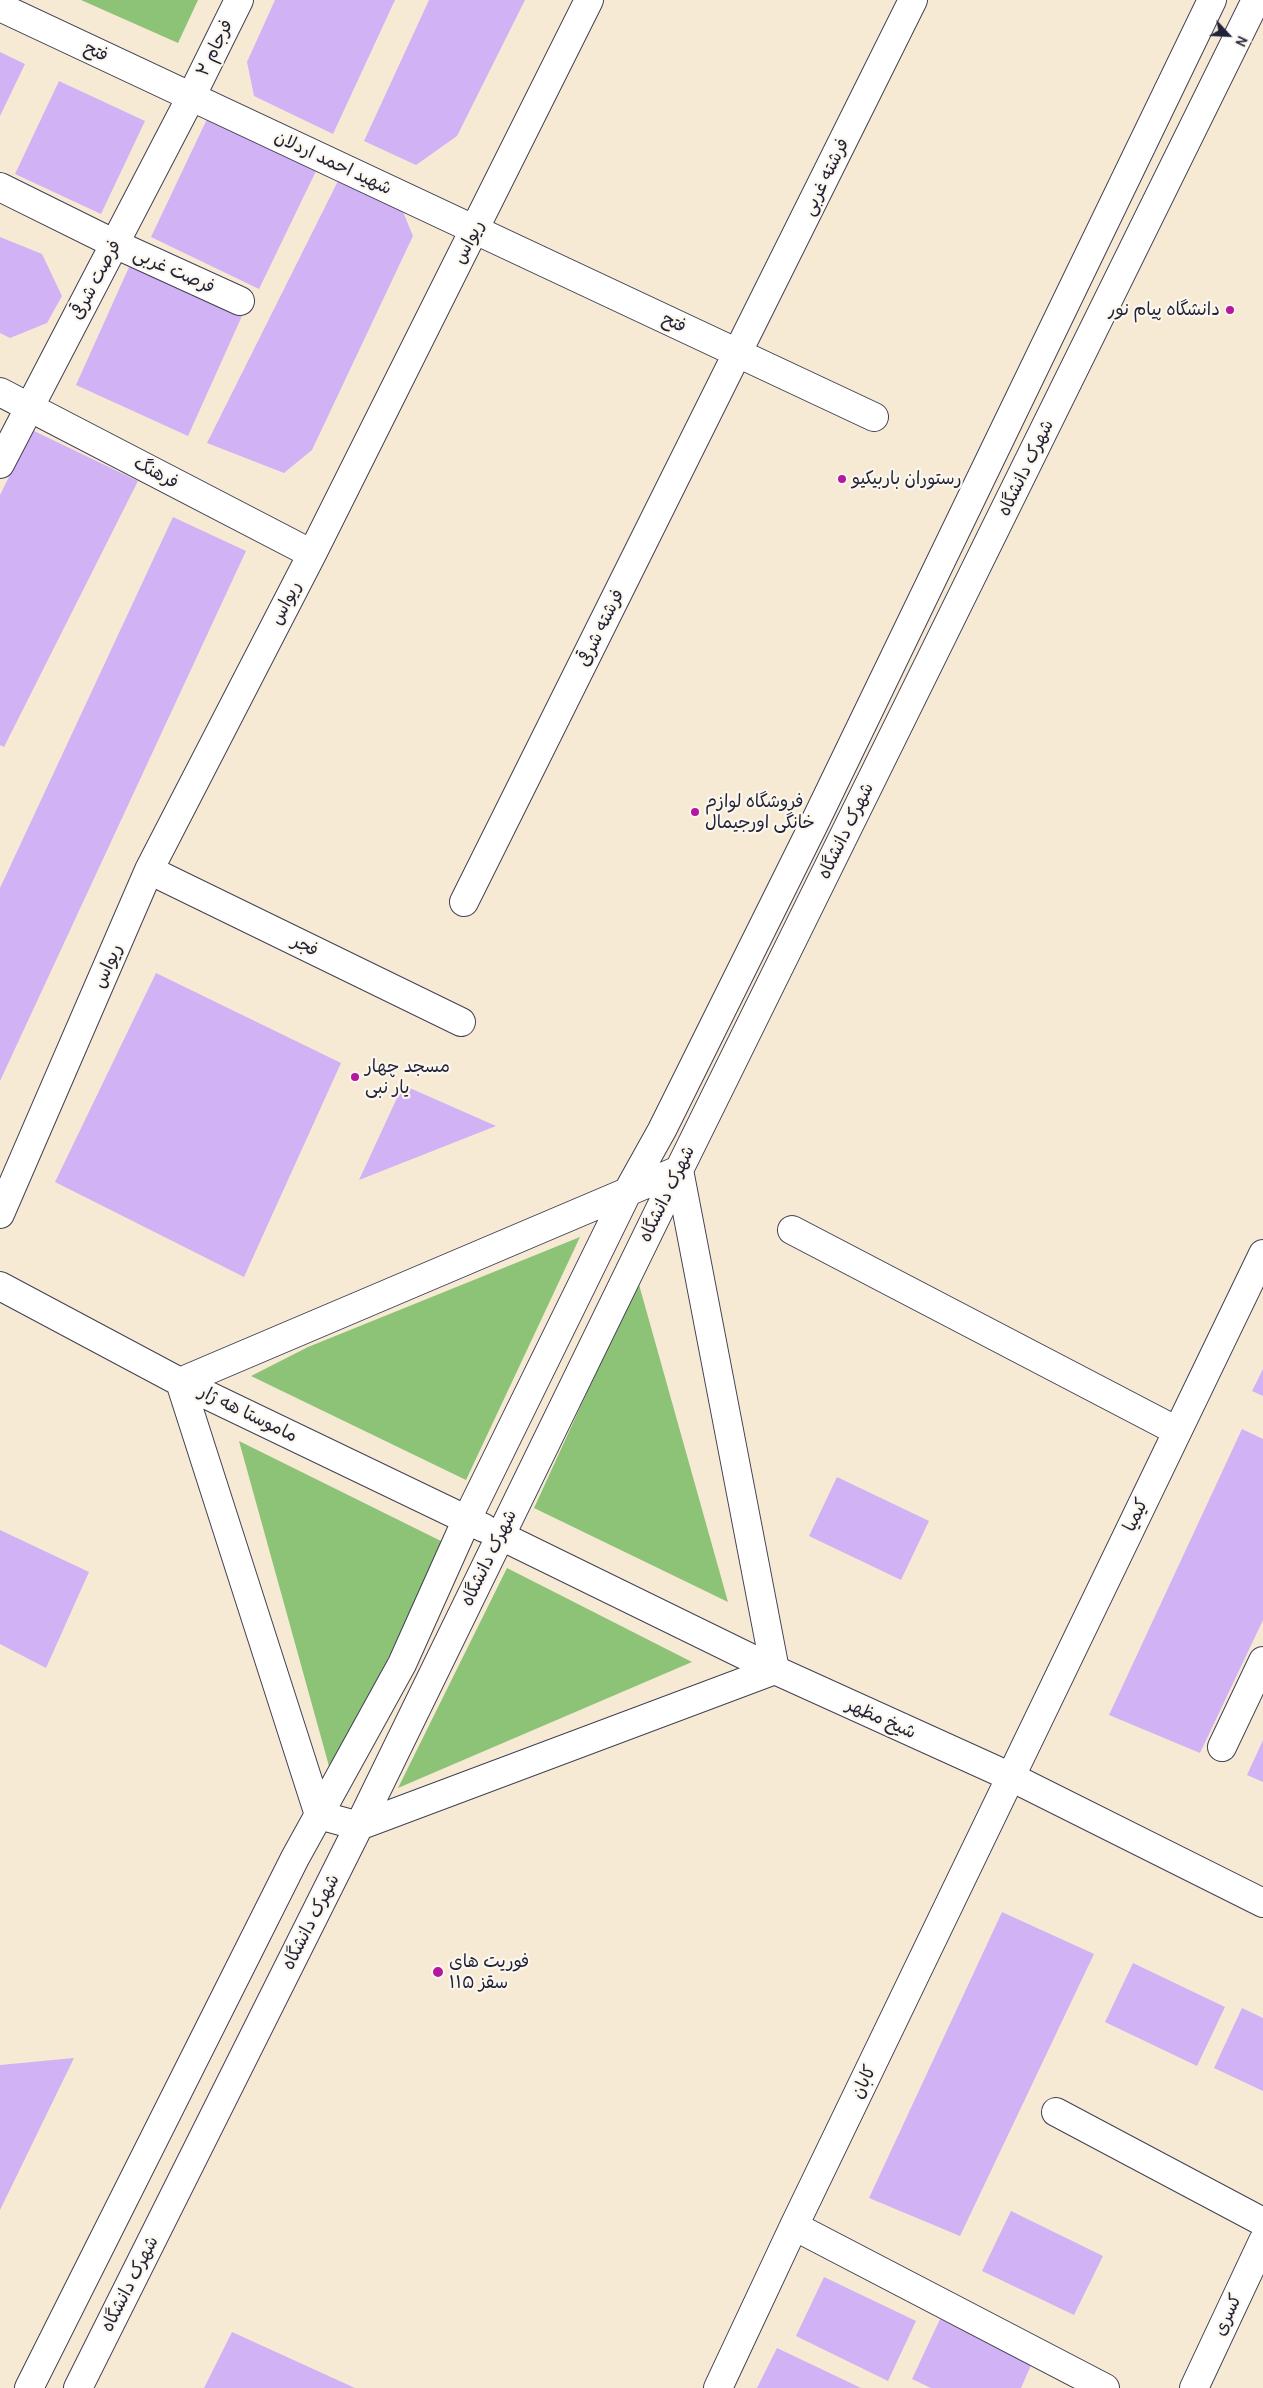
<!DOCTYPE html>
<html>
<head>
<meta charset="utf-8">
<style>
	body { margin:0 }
	#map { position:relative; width:1263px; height:2388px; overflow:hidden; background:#f7ead5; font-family:Delius,sans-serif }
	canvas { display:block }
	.north { position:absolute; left:1203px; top:10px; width:50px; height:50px; -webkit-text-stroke:4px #fbf7ec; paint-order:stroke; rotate:115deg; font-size:14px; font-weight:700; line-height:20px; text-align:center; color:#22223b }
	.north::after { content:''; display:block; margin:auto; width:18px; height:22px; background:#22223b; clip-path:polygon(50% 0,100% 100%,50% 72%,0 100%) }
</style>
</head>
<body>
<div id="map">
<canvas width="1263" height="2388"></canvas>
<div class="north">N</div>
</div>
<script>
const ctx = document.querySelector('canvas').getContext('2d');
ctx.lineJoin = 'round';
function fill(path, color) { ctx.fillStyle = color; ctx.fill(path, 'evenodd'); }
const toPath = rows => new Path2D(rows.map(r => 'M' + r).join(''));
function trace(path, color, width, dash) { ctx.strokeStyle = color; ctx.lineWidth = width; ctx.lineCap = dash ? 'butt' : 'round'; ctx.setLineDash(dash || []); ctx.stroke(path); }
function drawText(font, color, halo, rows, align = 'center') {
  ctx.font = font + ' Delius,"Playpen Sans Arabic",sans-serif'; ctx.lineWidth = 4.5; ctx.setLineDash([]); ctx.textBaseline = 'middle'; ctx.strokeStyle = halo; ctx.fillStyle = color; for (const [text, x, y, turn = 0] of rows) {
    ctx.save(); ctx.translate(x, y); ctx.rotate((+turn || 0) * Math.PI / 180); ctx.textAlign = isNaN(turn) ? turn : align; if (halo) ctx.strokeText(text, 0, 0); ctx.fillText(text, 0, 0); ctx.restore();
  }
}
fill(toPath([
	[81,0,198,0,178,43],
	[580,1237,466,1480,251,1376,308,1347],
	[638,1281,728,1602,534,1508],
	[239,1441,443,1542,332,1777],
	[507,1568,692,1662,398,1788]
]), '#8dc376');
fill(toPath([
	[275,0,395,0,333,134,254,96,247,62],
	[429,0,525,0,457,136,416,165,364,141],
	[0,52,25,64,0,116],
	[59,81,145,121,101,214,15,174],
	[208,117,317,169,259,289,151,237],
	[338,181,401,207,413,236,312,450,284,473,207,443],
	[0,237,42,254,62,296,47,323,10,338,0,333],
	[130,265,242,316,188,436,76,385],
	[32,430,138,481,4,747,0,745,0,495],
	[173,517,246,551,0,1081,0,888],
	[156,973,341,1063,244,1277,55,1182],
	[403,1085,496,1126,359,1180],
	[1263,1369,1263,1396,1252,1391],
	[1242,1429,1263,1439,1263,1620,1200,1753,1109,1715],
	[837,1477,929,1521,901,1580,809,1536],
	[0,1530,89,1572,46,1668,0,1644],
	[1263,1740,1263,1782,1247,1775],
	[1002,1912,1094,1954,960,2236,869,2198],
	[1133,1963,1225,2007,1197,2066,1105,2022],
	[1242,2008,1263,2018,1263,2091,1214,2068],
	[74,2058,0,2210,0,2065],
	[1011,2211,1103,2256,1074,2315,982,2271],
	[824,2277,916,2321,888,2381,796,2336],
	[940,2319,1032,2363,1021,2388,931,2388,912,2379],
	[232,2332,355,2388,204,2388],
	[777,2348,861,2388,757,2388]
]), '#d1b2f5');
const minor = toPath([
	[0,7,874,417],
	[0,187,115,244,240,301],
	[0,392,312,554],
	[0,464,191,97,239,0],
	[149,870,461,1022],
	[464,902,913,0],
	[0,1214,149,870,312,554,589,0],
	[792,1230,1177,1431],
	[499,1535,775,1670,1011,1777,1263,1903],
	[1222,1747,1263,1661],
	[1056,2112,1263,2222],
	[794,2226,1105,2388],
	[718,2388,794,2226,1263,1254],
	[1194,2388,1263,2241]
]);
const major = toPath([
	[679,1170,775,1670,359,1826,319,1815,180,1382,679,1170],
	[0,1286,180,1382,484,1528],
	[29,2388,295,1858,402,1664,467,1519,628,1191,662,1130,813,826,1212,0],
	[78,2388,359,1826,679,1170,1256,0]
]);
trace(minor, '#424052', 30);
trace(major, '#424052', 30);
trace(minor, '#fff', 28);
trace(major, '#fff', 28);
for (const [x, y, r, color] of [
	[1230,310,5,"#b5179e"],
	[842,479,5,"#b5179e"],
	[695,812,5,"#b5179e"],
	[355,1077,5,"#b5179e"],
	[438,1972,6,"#b5179e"]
]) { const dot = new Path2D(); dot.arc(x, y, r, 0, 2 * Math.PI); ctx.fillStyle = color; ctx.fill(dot); trace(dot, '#fbf7ec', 2); }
drawText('18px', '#22223b', '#fbf7ec', [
	["فرجام ۲",215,48,-64],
	["فتح",96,52,25],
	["شهید احمد اردلان",333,163,25],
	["فرشته غربی",826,177,-64],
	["ریواس",469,242,-63],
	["فرصت غربی",174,271,24],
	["فرصت شرقی",96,280,-62],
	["فتح",674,323,25],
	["شهرک دانشگاه",1026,468,-64],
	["فرهنگ",156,473,28],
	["ریواس",286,603,-63],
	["فرشته شرقی",601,628,-64],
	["شهرک دانشگاه",846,831,-64],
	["فجر",305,946,26],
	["ریواس",108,966,-66],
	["شهرک دانشگاه",667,1194,-64],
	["ماموستا هه ژار",248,1414,26],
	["کیمیا",1136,1515,-65],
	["شهرک دانشگاه",489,1558,-64],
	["شیخ مظهر",881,1719,24],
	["شهرک دانشگاه",311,1922,-63],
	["کابان",864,2082,-64],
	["شهرک دانشگاه",130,2284,-63],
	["کسری",1228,2315,-65]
]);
drawText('18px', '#22223b', '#fbf7ec', [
	["دانشگاه پیام نور",1220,310,"right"],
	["رستوران باربیکیو",852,479],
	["فروشگاه لوازم",705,802],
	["خانگی اورجیمال",705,823],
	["مسجد چهار",365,1067],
	["یار نبی",365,1088],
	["فوریت های",449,1962],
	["۱۱۵ سقز",449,1983]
], 'left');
</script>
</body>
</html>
